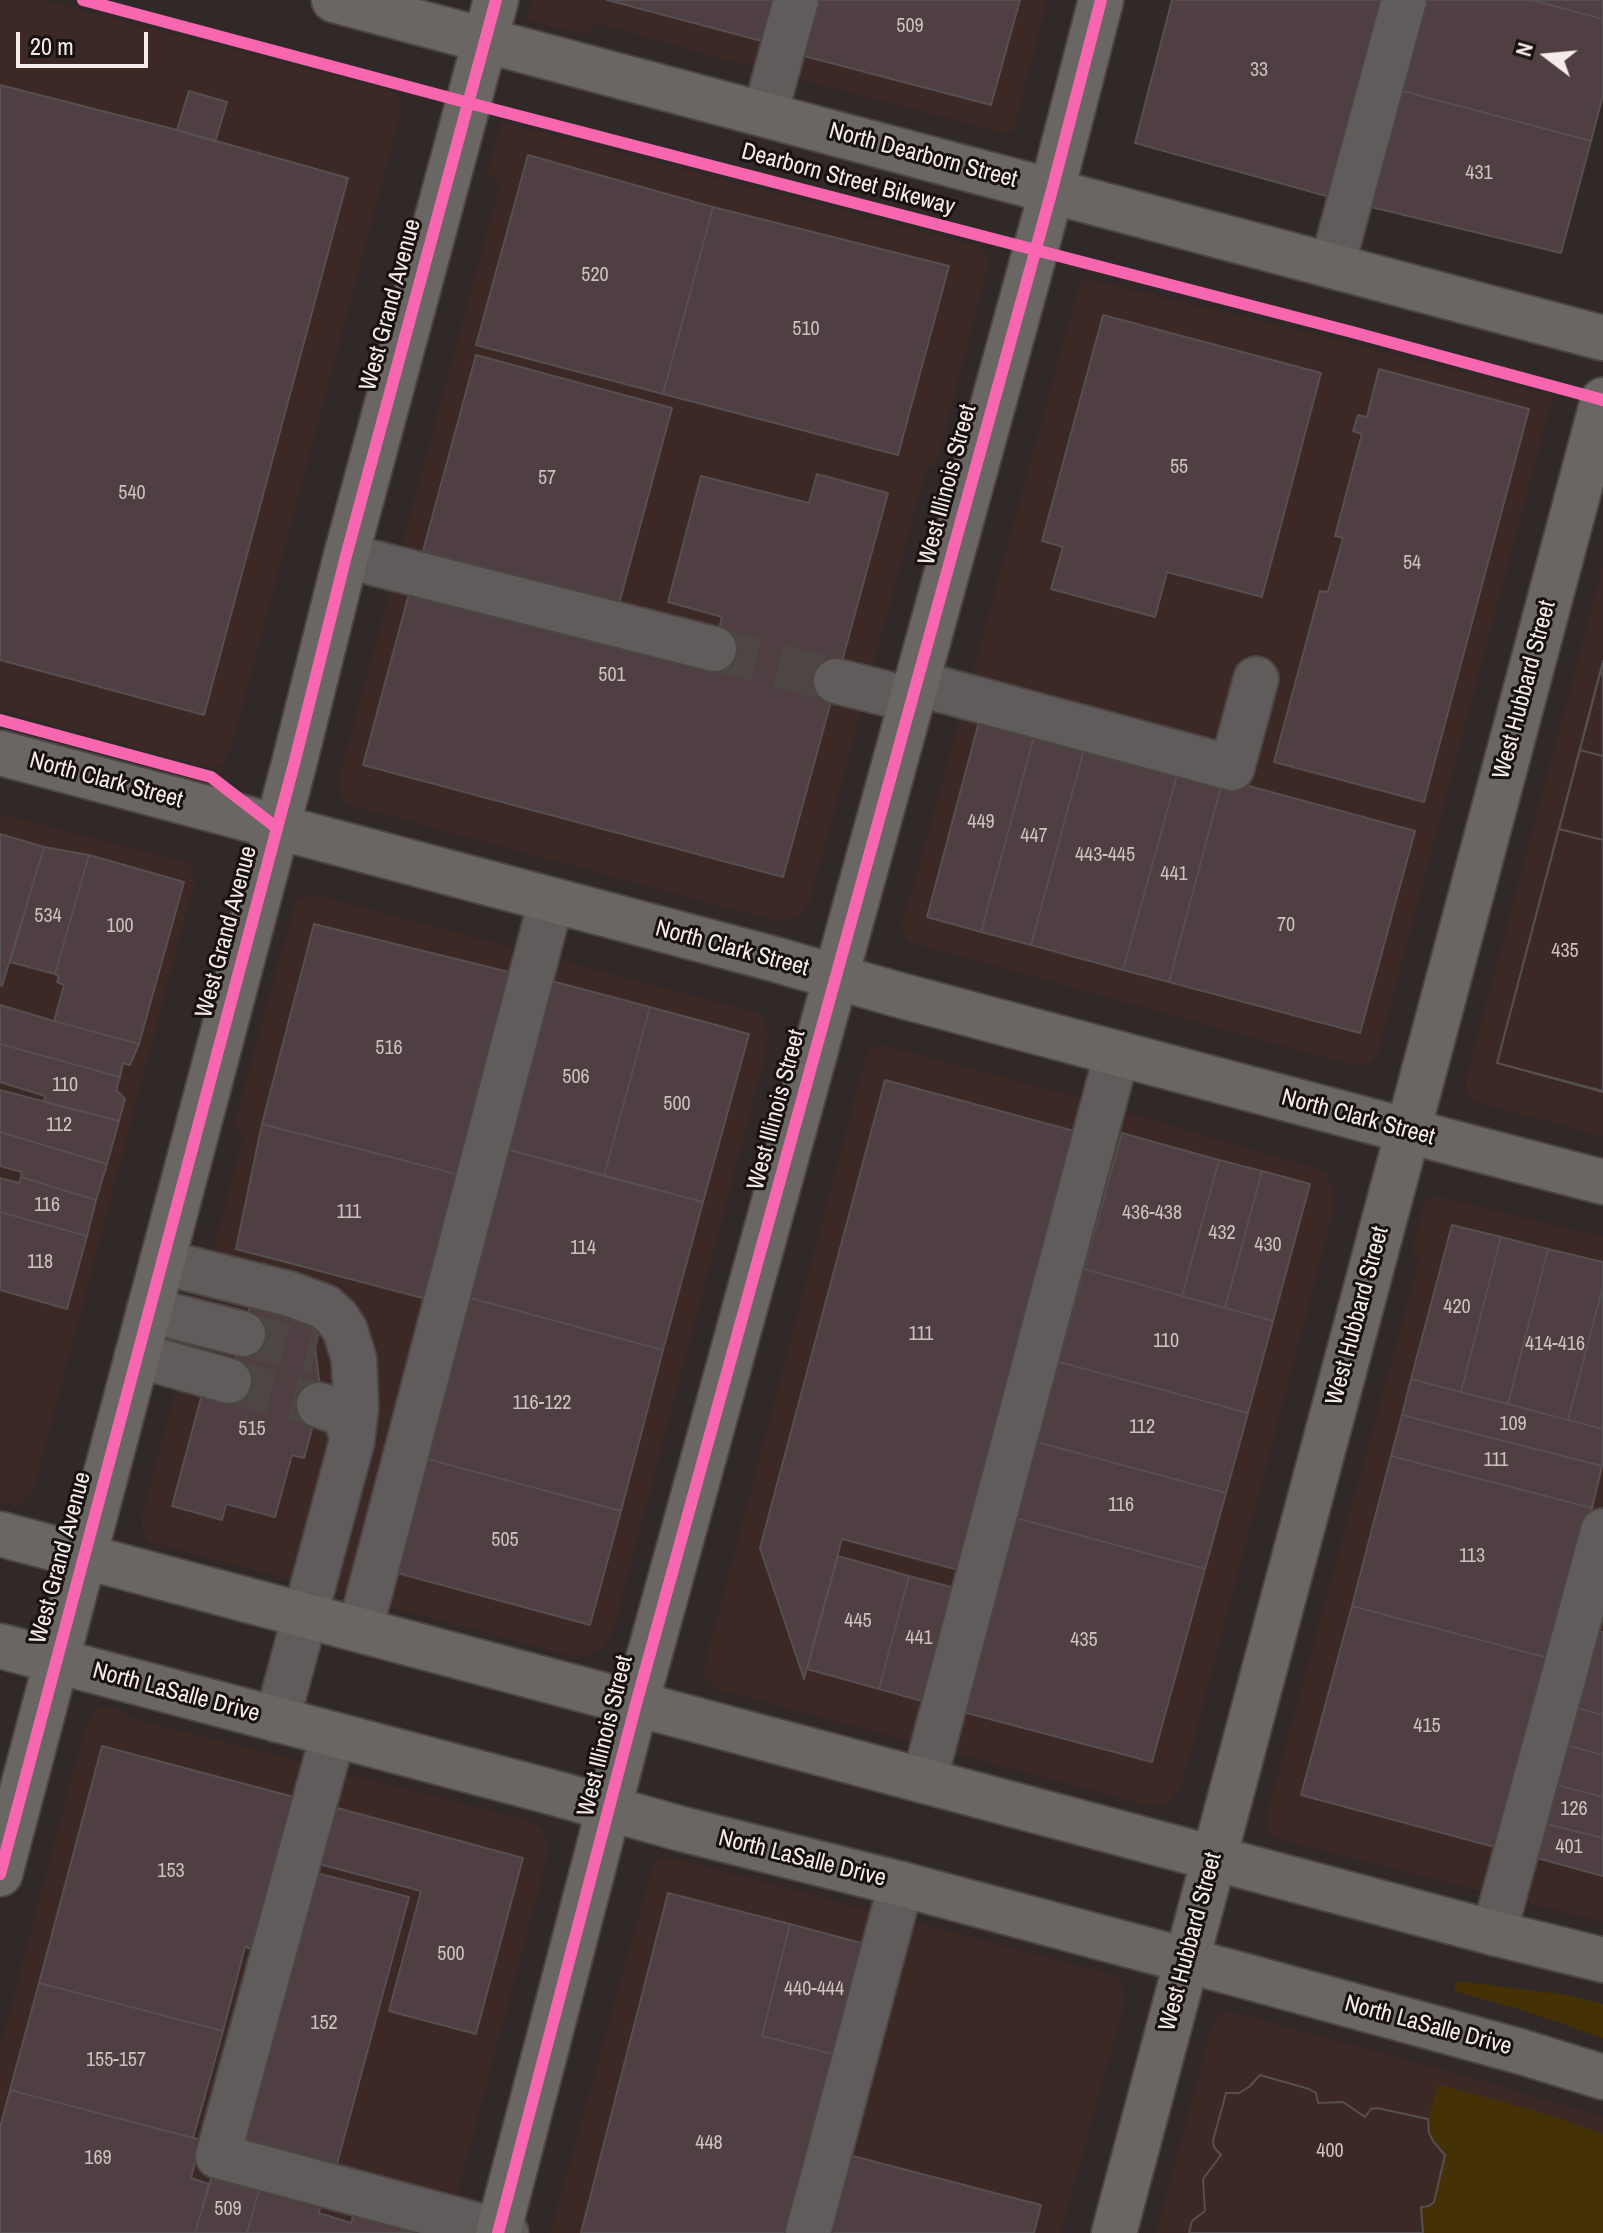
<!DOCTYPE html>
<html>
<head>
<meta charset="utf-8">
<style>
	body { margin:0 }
	#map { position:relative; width:1603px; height:2233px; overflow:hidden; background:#302928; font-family:"Archivo Narrow",sans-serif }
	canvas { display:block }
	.north { position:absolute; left:1507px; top:16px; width:80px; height:80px; -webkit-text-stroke:6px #171110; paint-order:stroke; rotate:286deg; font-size:22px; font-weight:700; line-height:32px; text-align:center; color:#f5ebea }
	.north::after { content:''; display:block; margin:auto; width:28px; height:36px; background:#f5ebea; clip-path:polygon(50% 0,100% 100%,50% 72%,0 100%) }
	.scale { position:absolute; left:16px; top:32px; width:132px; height:36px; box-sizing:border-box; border:4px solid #f5ebea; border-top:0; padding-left:10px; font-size:24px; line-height:28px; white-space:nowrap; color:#f5ebea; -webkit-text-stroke:6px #171110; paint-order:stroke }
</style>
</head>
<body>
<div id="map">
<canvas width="1603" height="2233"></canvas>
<div class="north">N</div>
<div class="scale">20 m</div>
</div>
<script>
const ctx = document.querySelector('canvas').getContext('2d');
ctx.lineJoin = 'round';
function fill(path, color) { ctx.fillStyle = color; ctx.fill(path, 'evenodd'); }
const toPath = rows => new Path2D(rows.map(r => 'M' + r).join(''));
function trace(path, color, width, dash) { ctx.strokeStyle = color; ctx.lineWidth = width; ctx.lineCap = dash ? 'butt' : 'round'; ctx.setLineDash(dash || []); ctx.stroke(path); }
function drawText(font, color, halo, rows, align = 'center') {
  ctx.font = font + ' "Archivo Narrow",sans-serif'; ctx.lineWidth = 6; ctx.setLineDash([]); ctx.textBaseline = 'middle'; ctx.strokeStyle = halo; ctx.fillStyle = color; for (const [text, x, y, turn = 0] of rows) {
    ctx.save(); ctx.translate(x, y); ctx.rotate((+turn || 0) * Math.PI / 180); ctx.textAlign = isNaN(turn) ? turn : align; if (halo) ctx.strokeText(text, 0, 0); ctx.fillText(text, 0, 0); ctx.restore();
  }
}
fill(toPath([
	[0,0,42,0,57,4,389,90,400,99,399,120,232,746,223,762,213,767,202,766,0,710],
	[531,0,1047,0,1014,130,1008,134,741,64,599,24,585,35,526,20],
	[501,122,966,243,979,248,987,254,989,263,936,466,927,466,810,901,798,916,778,922,352,806,344,801,340,793,339,778,500,183,487,173],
	[1093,280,1348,343,1553,396,1378,1053,1368,1063,1354,1066,912,943,905,936,901,923,913,887,1078,289,1084,281],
	[1603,566,1603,1137,1475,1102,1466,1093,1466,1079],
	[0,814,189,863,195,880,34,1489,26,1499,17,1505,0,1503],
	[317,895,758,1013,765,1021,767,1036,765,1057,612,1635,604,1647,588,1655,571,1656,150,1542,142,1533,142,1515,244,1134,233,1127,294,907,296,901,304,897],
	[874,1046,887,1046,1058,1092,1325,1171,1333,1187,1334,1210,1182,1785,1170,1802,1154,1807,716,1689,705,1680,705,1663,864,1063,867,1054],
	[1436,1196,1603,1237,1603,1922,1281,1840,1269,1834,1266,1826,1267,1813,1419,1261,1412,1250,1422,1210,1427,1200],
	[107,1706,118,1709,132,1718,526,1820,541,1828,548,1840,548,1855,447,2233,0,2233,0,2047,85,1727,96,1710],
	[669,1857,1110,1974,1119,1980,1124,1992,1124,2005,1061,2233,550,2233,652,1868,658,1859],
	[1224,2011,1236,2013,1481,2080,1603,2117,1603,2233,1156,2233,1211,2029,1216,2017]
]), '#3c2926');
fill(toPath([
	[1457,1981,1567,1995,1603,2004,1603,2038,1525,2011,1454,1991],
	[1438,2085,1530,2109,1603,2134,1603,2233,1423,2233,1421,2207,1429,2206,1434,2202,1445,2155,1433,2141,1429,2133,1428,2119]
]), '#443206');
const building = toPath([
	[607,0,773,0,762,41,607,0],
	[815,0,1020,0,991,105,800,55,815,0],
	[1172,0,1383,0,1330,197,1135,143,1172,0],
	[1422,0,1531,0,1603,19,1603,95,1591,141,1399,90,1422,0],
	[1531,0,1603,0,1603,19,1531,0],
	[0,85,177,130,348,178,204,715,0,660,0,85],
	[1399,90,1591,141,1561,253,1367,206,1399,90],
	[189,91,227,102,215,142,177,130,189,91],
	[528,155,713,207,663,394,476,345,528,155],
	[713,207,949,266,898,455,663,394,713,207],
	[1103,315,1321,373,1262,597,1167,572,1155,617,1051,589,1063,547,1042,541,1103,315],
	[476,355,672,408,619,604,423,551,476,355],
	[1379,369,1529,409,1424,802,1274,762,1320,591,1328,592,1343,538,1335,536,1362,434,1353,431,1358,415,1367,417,1379,369],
	[817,474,888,493,783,877,363,765,410,590,709,671,722,617,668,602,701,476,809,503,817,474],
	[1603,661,1603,1091,1497,1063,1603,661],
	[1600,674,1603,674,1603,756,1580,750,1600,674],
	[981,714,1036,729,981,932,927,917,981,714],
	[1036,729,1086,742,1031,945,981,932,1036,729],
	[1086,742,1179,768,1123,970,1031,945,1086,742],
	[1580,750,1603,756,1603,840,1559,829,1580,750],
	[1179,768,1223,779,1169,982,1123,970,1179,768],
	[1223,779,1415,831,1360,1033,1169,982,1223,779],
	[1559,829,1603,840,1603,1092,1497,1063,1559,829],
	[0,834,44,847,2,986,0,985,0,834],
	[44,847,89,855,55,974,10,962,44,847],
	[89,855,184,882,139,1044,54,1021,64,985,57,982,59,976,55,974,89,855],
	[314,924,517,974,464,1176,262,1124,314,924],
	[548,980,650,1007,604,1176,503,1148,548,980],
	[0,1005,54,1021,139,1044,130,1065,123,1063,120,1077,0,1044,0,1005],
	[650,1007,749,1034,703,1202,604,1176,650,1007],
	[0,1044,120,1077,116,1090,125,1099,119,1121,44,1102,45,1096,0,1082,0,1044],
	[885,1080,1078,1132,962,1571,842,1539,804,1679,760,1548,885,1080],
	[0,1090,119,1121,107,1164,0,1132,0,1090],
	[262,1124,464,1176,430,1300,236,1249,262,1124],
	[0,1132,107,1164,96,1200,21,1177,22,1172,0,1166,0,1132],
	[1122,1133,1219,1160,1182,1296,1084,1269,1122,1133],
	[503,1148,703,1202,663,1350,463,1296,503,1148],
	[1219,1160,1262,1171,1225,1308,1182,1296,1219,1160],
	[1262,1171,1310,1184,1273,1321,1225,1308,1262,1171],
	[21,1177,96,1200,87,1236,0,1212,0,1178,19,1183,21,1177],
	[0,1212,87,1236,67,1309,0,1290,0,1212],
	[1452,1225,1501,1237,1461,1392,1411,1379,1452,1225],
	[1501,1237,1548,1249,1508,1404,1461,1392,1501,1237],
	[1548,1249,1603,1262,1603,1286,1568,1420,1508,1404,1548,1249],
	[1084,1269,1273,1321,1248,1413,1059,1362,1084,1269],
	[1603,1286,1603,1429,1568,1420,1603,1286],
	[463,1296,663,1350,621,1511,420,1457,463,1296],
	[252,1299,311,1315,321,1396,304,1458,292,1455,275,1517,226,1504,222,1520,172,1506,204,1387,229,1381,252,1299],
	[1059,1362,1248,1413,1226,1493,1037,1442,1059,1362],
	[1411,1379,1603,1429,1602,1466,1402,1415,1411,1379],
	[1402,1415,1602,1466,1592,1508,1391,1456,1402,1415],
	[1037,1442,1226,1493,1205,1569,1016,1518,1037,1442],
	[1391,1456,1592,1508,1552,1659,1352,1606,1391,1456],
	[420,1457,621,1511,590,1625,390,1571,420,1457],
	[1016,1518,1205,1569,1152,1762,963,1712,1016,1518],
	[838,1556,909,1576,879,1689,807,1669,838,1556],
	[909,1576,959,1589,929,1703,879,1689,909,1576],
	[1352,1606,1552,1659,1502,1849,1301,1795,1352,1606],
	[1594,1630,1603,1632,1603,1715,1573,1707,1594,1630],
	[1573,1707,1603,1715,1603,1755,1563,1744,1573,1707],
	[1563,1744,1603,1755,1603,1797,1553,1784,1563,1744],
	[102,1746,294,1797,252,1949,245,1947,223,2031,39,1983,102,1746],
	[1553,1784,1603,1797,1603,1838,1542,1823,1553,1784],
	[330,1806,523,1858,476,2034,389,2011,421,1891,315,1863,330,1806],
	[1542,1823,1603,1838,1603,1876,1533,1857,1542,1823],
	[313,1872,409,1897,334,2175,239,2149,313,1872],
	[668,1893,790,1924,762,2036,837,2055,791,2233,581,2233,668,1893],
	[790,1924,865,1944,837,2055,762,2036,790,1924],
	[39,1983,223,2031,193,2138,10,2090,39,1983],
	[1260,2075,1309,2089,1316,2093,1318,2103,1343,2102,1365,2117,1371,2109,1377,2108,1428,2119,1429,2133,1433,2141,1445,2155,1434,2202,1429,2206,1421,2207,1423,2233,1189,2233,1192,2221,1205,2211,1203,2179,1221,2155,1214,2147,1213,2141,1226,2093,1239,2093,1249,2087,1260,2075],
	[1260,2075,1309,2089,1316,2093,1318,2103,1343,2102,1365,2117,1371,2109,1377,2108,1428,2119,1429,2133,1433,2141,1445,2155,1434,2202,1429,2206,1421,2207,1423,2233,1189,2233,1192,2221,1205,2211,1203,2179,1221,2155,1214,2147,1213,2141,1226,2093,1239,2093,1249,2087,1260,2075],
	[10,2090,201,2140,191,2178,209,2184,195,2233,0,2233,0,2128,10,2090],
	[849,2155,1041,2205,1034,2233,829,2233,849,2155],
	[213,2173,260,2186,247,2233,195,2233,213,2173],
	[260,2186,321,2202,319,2213,351,2223,355,2209,425,2233,247,2233,260,2186]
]);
fill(building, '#4f3e42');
trace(building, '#564f50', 2);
trace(toPath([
	[714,649,836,681],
	[243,1334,315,1353],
	[229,1381,319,1405]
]), '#4e4645', 44, [44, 22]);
const minor = toPath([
	[765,114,796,0],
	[1332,266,1404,0],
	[346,556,714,649],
	[836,681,912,700],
	[916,683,1232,768,1256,679],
	[162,1262,290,1294,325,1307,337,1318,345,1330,354,1359,356,1407,352,1441,277,1720],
	[149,1310,243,1334],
	[137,1355,229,1381],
	[319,1405,342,1413,349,1426,352,1441],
	[360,1630,551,901],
	[333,1735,218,2156,506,2233],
	[924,1781,1117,1053],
	[1494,1933,1603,1531],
	[808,2233,901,1884]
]);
const major = toPath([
	[334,0,1603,338],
	[0,753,770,958,899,995,1408,1131,1603,1182],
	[0,1534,1494,1933,1603,1960],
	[0,1646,551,1792,678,1828,901,1884,1245,1976,1522,2052,1603,2077],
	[0,1874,294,764,346,556,496,0],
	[498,2233,636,1704,1052,190,1101,0],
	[1114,2233,1603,400]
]);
trace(minor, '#4b4544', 48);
trace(major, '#4b4544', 48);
trace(minor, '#605c5b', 44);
trace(major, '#696664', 44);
trace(toPath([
	[83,0,469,103,1352,332,1603,400],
	[0,720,211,777,277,828],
	[0,1874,294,764,346,556,496,0],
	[498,2233,636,1704,1052,190,1101,0]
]), '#f766af', 12);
drawText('20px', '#ccc0c0', null, [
	["509",910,27],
	["33",1259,71],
	["431",1479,174],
	["520",595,276],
	["510",806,330],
	["55",1179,468],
	["57",547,479],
	["540",132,494],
	["54",1412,564],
	["501",612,676],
	["449",981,823],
	["447",1034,837],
	["443-445",1105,856],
	["441",1174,875],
	["534",48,917],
	["70",1286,926],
	["100",120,927],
	["435",1565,952],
	["516",389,1049],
	["506",576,1078],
	["110",65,1086],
	["500",677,1105],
	["112",59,1126],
	["116",47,1206],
	["111",349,1213],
	["436-438",1152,1214],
	["432",1222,1234],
	["430",1268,1246],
	["114",583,1249],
	["118",40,1263],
	["420",1457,1308],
	["111",921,1335],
	["110",1166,1342],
	["414-416",1555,1345],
	["116-122",542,1404],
	["109",1513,1425],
	["112",1142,1428],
	["515",252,1430],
	["111",1496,1461],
	["116",1121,1506],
	["505",505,1541],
	["113",1472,1557],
	["445",858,1622],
	["441",919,1639],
	["435",1084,1641],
	["415",1427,1727],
	["126",1574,1810],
	["401",1569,1848],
	["153",171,1872],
	["500",451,1955],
	["440-444",814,1990],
	["152",324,2024],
	["155-157",116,2061],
	["448",709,2144],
	["400",1330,2152],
	["169",98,2159],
	["509",228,2210]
]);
drawText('24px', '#f5ebea', '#171110', [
	["North Dearborn Street",923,156,15],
	["Dearborn Street Bikeway",848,180,15],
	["West Grand Avenue",391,305,-75],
	["West Illinois Street",948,485,-75],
	["West Hubbard Street",1525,690,-75],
	["North Clark Street",106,781,15],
	["West Grand Avenue",227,932,-75],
	["North Clark Street",732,949,15],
	["West Illinois Street",777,1110,-75],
	["North Clark Street",1358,1118,15],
	["West Hubbard Street",1358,1316,-75],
	["West Grand Avenue",61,1558,-75],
	["North LaSalle Drive",176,1693,15],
	["West Illinois Street",606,1736,-76],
	["North LaSalle Drive",802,1859,14],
	["West Hubbard Street",1191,1942,-75],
	["North LaSalle Drive",1428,2026,15]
]);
</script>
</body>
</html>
